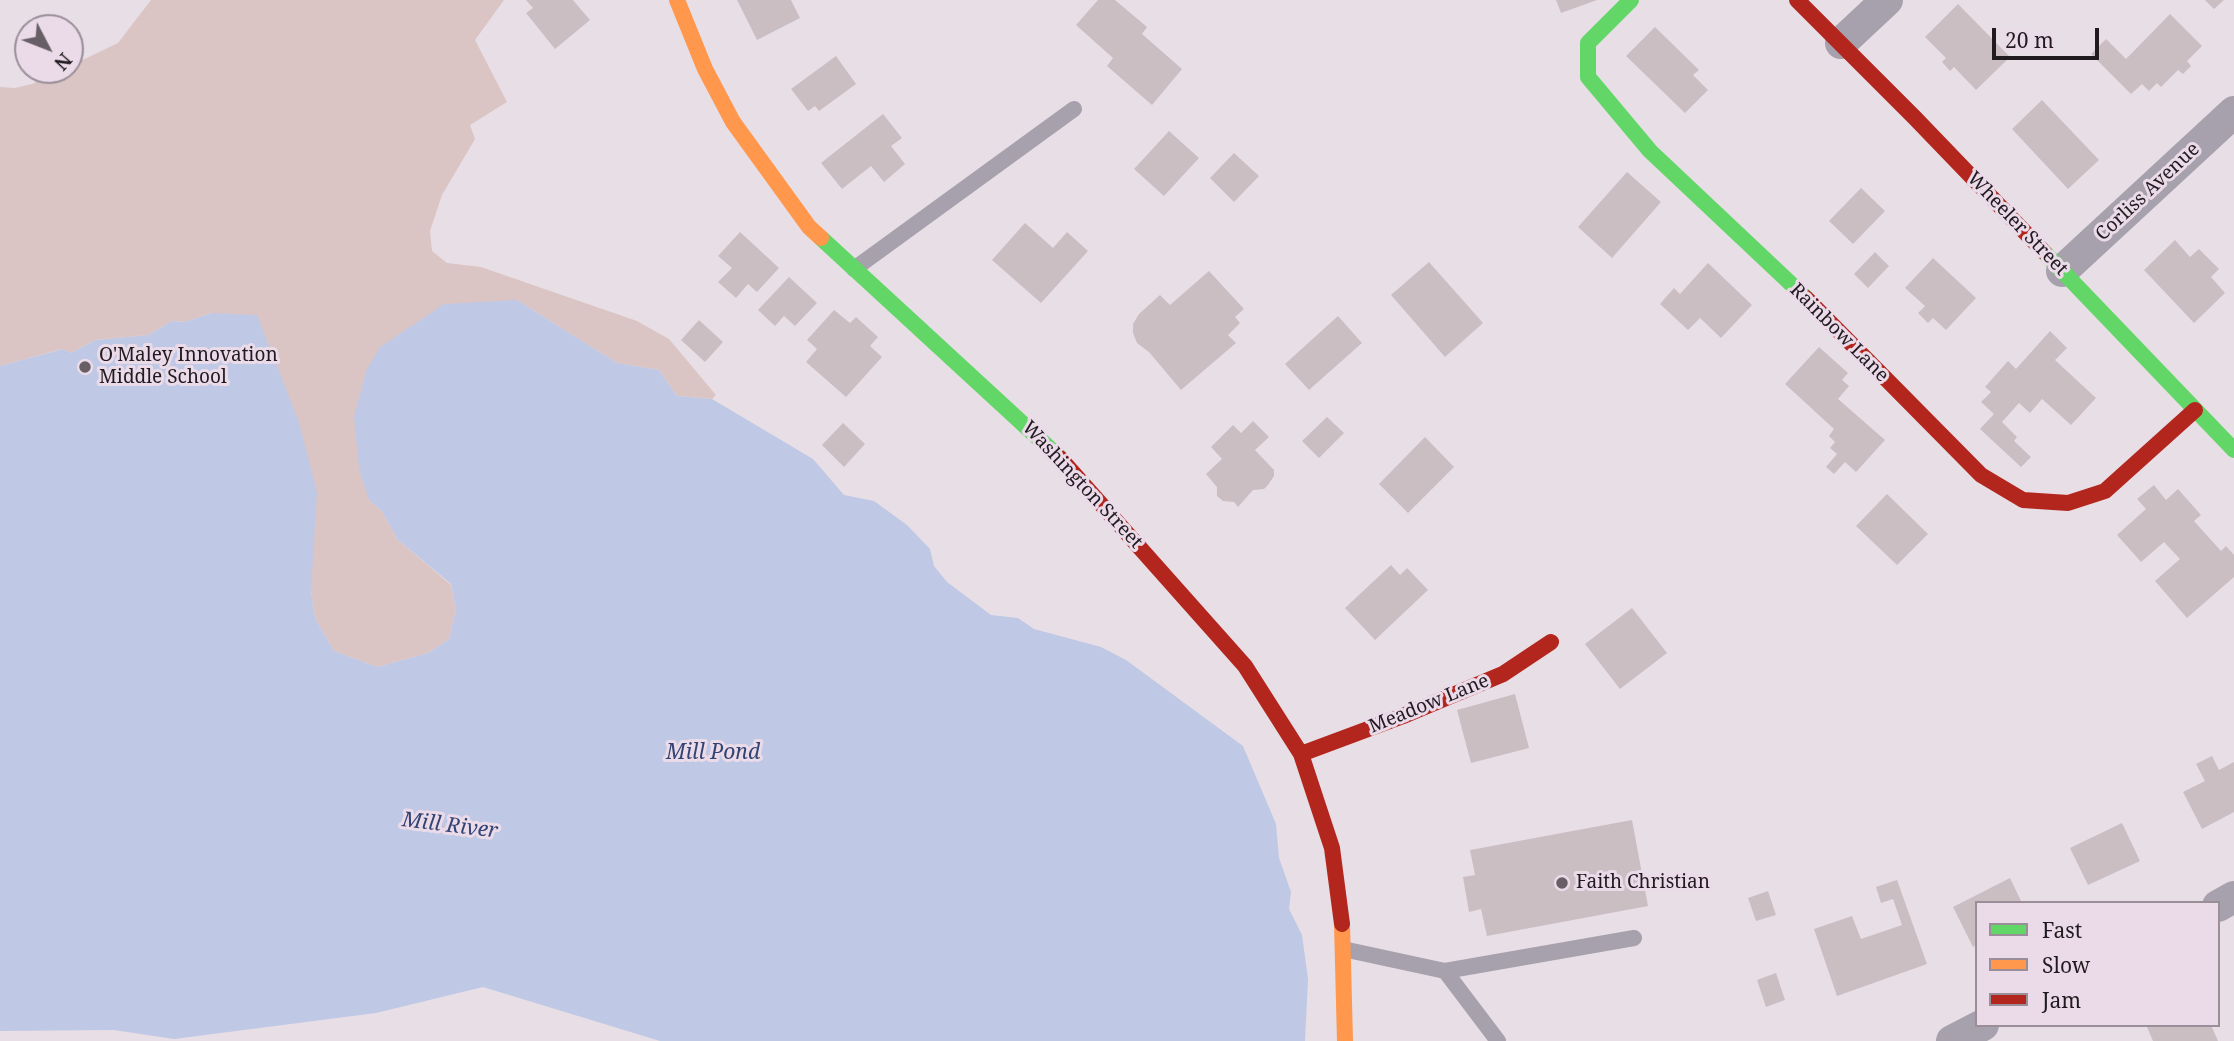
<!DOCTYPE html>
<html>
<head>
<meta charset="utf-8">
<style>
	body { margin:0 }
	#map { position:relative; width:2234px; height:1041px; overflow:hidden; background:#e8dee6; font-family:"Noto Serif",serif }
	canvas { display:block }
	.legend { position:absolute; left:1975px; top:901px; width:245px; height:126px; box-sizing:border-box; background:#ebdbe9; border:2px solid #9a8e99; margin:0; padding:9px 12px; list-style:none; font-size:21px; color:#211b20 }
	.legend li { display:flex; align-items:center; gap:14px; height:35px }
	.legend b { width:35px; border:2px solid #9a8e99 }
	.north { position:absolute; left:14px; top:14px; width:70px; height:70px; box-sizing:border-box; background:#ebdbe9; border:2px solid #9a8e99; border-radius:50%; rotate:132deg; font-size:19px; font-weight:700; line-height:28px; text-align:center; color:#211b20 }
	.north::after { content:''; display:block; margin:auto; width:24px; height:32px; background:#675f65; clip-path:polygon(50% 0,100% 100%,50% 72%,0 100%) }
	.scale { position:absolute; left:1992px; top:28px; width:107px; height:32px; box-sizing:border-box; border:4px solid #211b20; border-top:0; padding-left:9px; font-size:21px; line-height:24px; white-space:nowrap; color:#211b20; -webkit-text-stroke:5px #ebdbe9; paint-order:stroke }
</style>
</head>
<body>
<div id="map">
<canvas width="2234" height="1041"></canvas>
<ul class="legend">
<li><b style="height:9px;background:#63d668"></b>Fast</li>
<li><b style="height:9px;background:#ff974d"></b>Slow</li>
<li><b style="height:9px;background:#b3261e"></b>Jam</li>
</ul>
<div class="north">N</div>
<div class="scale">20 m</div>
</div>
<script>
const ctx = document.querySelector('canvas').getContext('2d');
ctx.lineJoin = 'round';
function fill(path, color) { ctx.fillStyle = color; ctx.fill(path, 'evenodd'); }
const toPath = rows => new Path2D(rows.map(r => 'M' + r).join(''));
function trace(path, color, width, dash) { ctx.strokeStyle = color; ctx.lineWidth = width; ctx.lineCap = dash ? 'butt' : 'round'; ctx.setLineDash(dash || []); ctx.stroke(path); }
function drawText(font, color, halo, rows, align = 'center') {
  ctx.font = font + ' "Noto Serif",serif'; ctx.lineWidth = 6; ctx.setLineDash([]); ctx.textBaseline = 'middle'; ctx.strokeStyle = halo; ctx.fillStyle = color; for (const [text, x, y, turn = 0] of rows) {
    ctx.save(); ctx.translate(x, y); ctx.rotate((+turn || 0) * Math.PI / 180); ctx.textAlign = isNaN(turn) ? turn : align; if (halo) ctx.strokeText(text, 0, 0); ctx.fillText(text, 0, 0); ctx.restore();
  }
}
fill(toPath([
	[151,0,504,0,475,40,507,102,470,125,475,139,442,195,430,231,432,251,447,263,481,267,637,321,669,339,716,395,712,399,677,396,659,370,617,363,517,300,369,500,382,511,397,539,451,585,456,609,449,639,428,653,377,667,334,651,315,618,311,590,212,313,185,322,172,321,148,335,96,340,71,353,62,349,0,366,0,87,15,88,32,84,61,70,70,70,70,66,118,43]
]), '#dbc5c4');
fill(toPath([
	[517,300,617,363,659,370,677,396,712,399,813,459,844,495,874,501,907,525,930,549,934,566,947,582,991,615,1018,618,1034,629,1101,647,1126,660,1243,746,1276,824,1279,858,1291,892,1289,909,1302,935,1308,979,1305,1041,660,1041,483,987,376,1013,174,1039,114,1030,0,1031,0,366,63,349,71,353,96,340,148,335,172,321,185,322,212,313,257,315,299,422,317,492,311,590,315,618,334,651,377,667,428,653,449,639,456,609,451,584,397,539,382,511,369,500,359,469,354,417,366,371,380,347,444,304]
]), '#bfc8e4');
fill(toPath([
	[526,0,573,0,590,20,555,49,526,13,533,8],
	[737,0,791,0,800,18,757,40],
	[1098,0,1115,0,1147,27,1142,34,1182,69,1152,105,1107,66,1113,58,1076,25],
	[1556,0,1597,0,1561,13],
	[2205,0,2224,0,2214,9],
	[1958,4,2010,57,1976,90,1954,67,1950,71,1942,62,1946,58,1925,37],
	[2170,14,2202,46,2187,61,2191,66,2183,74,2178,70,2161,87,2157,83,2149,91,2142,84,2131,94,2091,54,2106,39,2126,59],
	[1655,27,1699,70,1693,75,1708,90,1685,113,1626,56],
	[836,56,856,84,819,111,815,106,808,111,791,89],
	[2042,100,2099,160,2068,189,2012,129],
	[883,114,902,138,891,146,905,164,884,182,871,166,842,189,821,163],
	[1169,131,1199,158,1164,196,1134,169],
	[1234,153,1259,176,1234,202,1210,178],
	[1627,172,1661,202,1612,258,1578,227],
	[1861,188,1885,211,1853,244,1829,221],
	[1025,223,1053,248,1067,232,1088,251,1041,303,992,260],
	[740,232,779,268,757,292,748,284,736,298,718,282,732,268,718,256],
	[2175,240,2190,257,2199,249,2219,269,2211,277,2225,293,2194,323,2144,270],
	[1875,252,1889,266,1868,288,1854,274],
	[1933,258,1976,298,1946,330,1933,318,1928,323,1918,313,1925,306,1905,288],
	[1429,262,1483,323,1445,357,1391,295],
	[1708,263,1752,305,1721,338,1700,318,1688,330,1660,304,1674,288,1680,294],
	[1209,271,1244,309,1235,317,1240,323,1228,335,1236,343,1181,390,1149,352,1137,343,1133,333,1133,324,1139,314,1160,295,1170,305],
	[789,277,817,303,795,326,784,316,775,326,758,310],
	[834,310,850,323,856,317,878,337,870,346,882,357,846,397,806,362,817,349,807,340],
	[1338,316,1362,343,1309,390,1285,364],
	[699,320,723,342,705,362,681,340],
	[2050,331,2067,348,2055,360,2096,398,2071,425,2042,399,2030,413,2019,403,2002,422,2017,437,2014,441,2031,457,2021,467,1980,429,1994,414,1981,402,1991,392,1985,387,2008,361,2016,369],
	[1819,347,1848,373,1842,380,1849,386,1838,399,1885,440,1856,472,1845,462,1834,474,1826,467,1837,454,1830,448,1835,442,1829,436,1834,429,1785,384],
	[1327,417,1344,433,1319,458,1302,441],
	[1253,421,1269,437,1255,450,1274,470,1274,476,1268,485,1264,489,1253,490,1238,507,1234,502,1223,501,1217,496,1217,487,1206,474,1222,459,1211,447,1233,425,1241,433],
	[843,423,865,444,844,467,822,445],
	[1425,437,1454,467,1408,513,1379,484],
	[2154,485,2166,500,2178,489,2201,515,2194,521,2221,551,2226,546,2234,555,2234,577,2187,618,2155,581,2180,559,2164,542,2141,562,2117,535,2146,509,2137,499],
	[1887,494,1928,534,1897,565,1856,526],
	[1391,565,1400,575,1407,568,1428,590,1375,640,1345,608],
	[1632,608,1667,653,1620,689,1585,644],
	[1515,694,1529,748,1471,763,1457,710],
	[2212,756,2219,770,2234,762,2234,812,2202,829,2183,792,2205,781,2196,764],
	[1632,820,1648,906,1487,936,1481,909,1469,912,1463,877,1475,875,1470,850],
	[2122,823,2140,861,2088,885,2070,848],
	[2010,878,2022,903,1977,903,1977,945,1973,947,1953,907],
	[1897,880,1927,964,1837,996,1814,929,1852,916,1861,939,1902,925,1893,899,1881,903,1876,887],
	[1768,891,1776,915,1756,921,1748,898],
	[1776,973,1785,1000,1766,1007,1757,980],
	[2150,1025,2211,1025,2218,1041,2153,1041,2147,1027]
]), '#cbbec3');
trace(toPath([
	[854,269,1074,109],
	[1343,949,1445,971,1498,1041],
	[1445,971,1634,938]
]), '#a6a1ac', 16);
trace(toPath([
	[1841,43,1887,0],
	[2062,271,2234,112],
	[2218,906,2234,897],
	[1952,1041,1983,1025]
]), '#a6a1ac', 32);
trace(toPath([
	[1631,0,1588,43,1588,77,1650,151,1806,298],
	[821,238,1060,458],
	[2044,252,2234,450]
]), '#63d668', 16);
trace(toPath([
	[677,0,705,69,733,122,809,227,821,238],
	[1342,924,1345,1041]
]), '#ff974d', 16);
trace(toPath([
	[1797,0,1914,117,2044,252],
	[1806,298,1981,475,2023,500,2068,503,2105,491,2195,410],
	[1060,458,1245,666,1301,754,1332,848,1342,924],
	[1301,754,1403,716,1503,674,1551,642]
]), '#b3261e', 16);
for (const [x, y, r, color] of [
	[85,367,7,"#675f65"],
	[1562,883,7,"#675f65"]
]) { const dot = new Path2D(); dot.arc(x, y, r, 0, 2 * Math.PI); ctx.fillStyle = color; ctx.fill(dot); trace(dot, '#ebdbe9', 2.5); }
drawText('19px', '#211b20', '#ebdbe9', [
	["Corliss Avenue",2148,192,-43],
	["Wheeler Street",2017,224,46],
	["Rainbow Lane",1839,333,45],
	["Washington Street",1082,485,47],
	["Meadow Lane",1429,704,-22]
]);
drawText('19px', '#211b20', '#ebdbe9', [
	["O'Maley Innovation",99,356],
	["Middle School",99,378],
	["Faith Christian",1576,883]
], 'left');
drawText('italic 21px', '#324474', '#ebdbe9', [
	["Mill Pond",713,753],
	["Mill River",450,826,7]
]);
</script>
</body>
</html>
